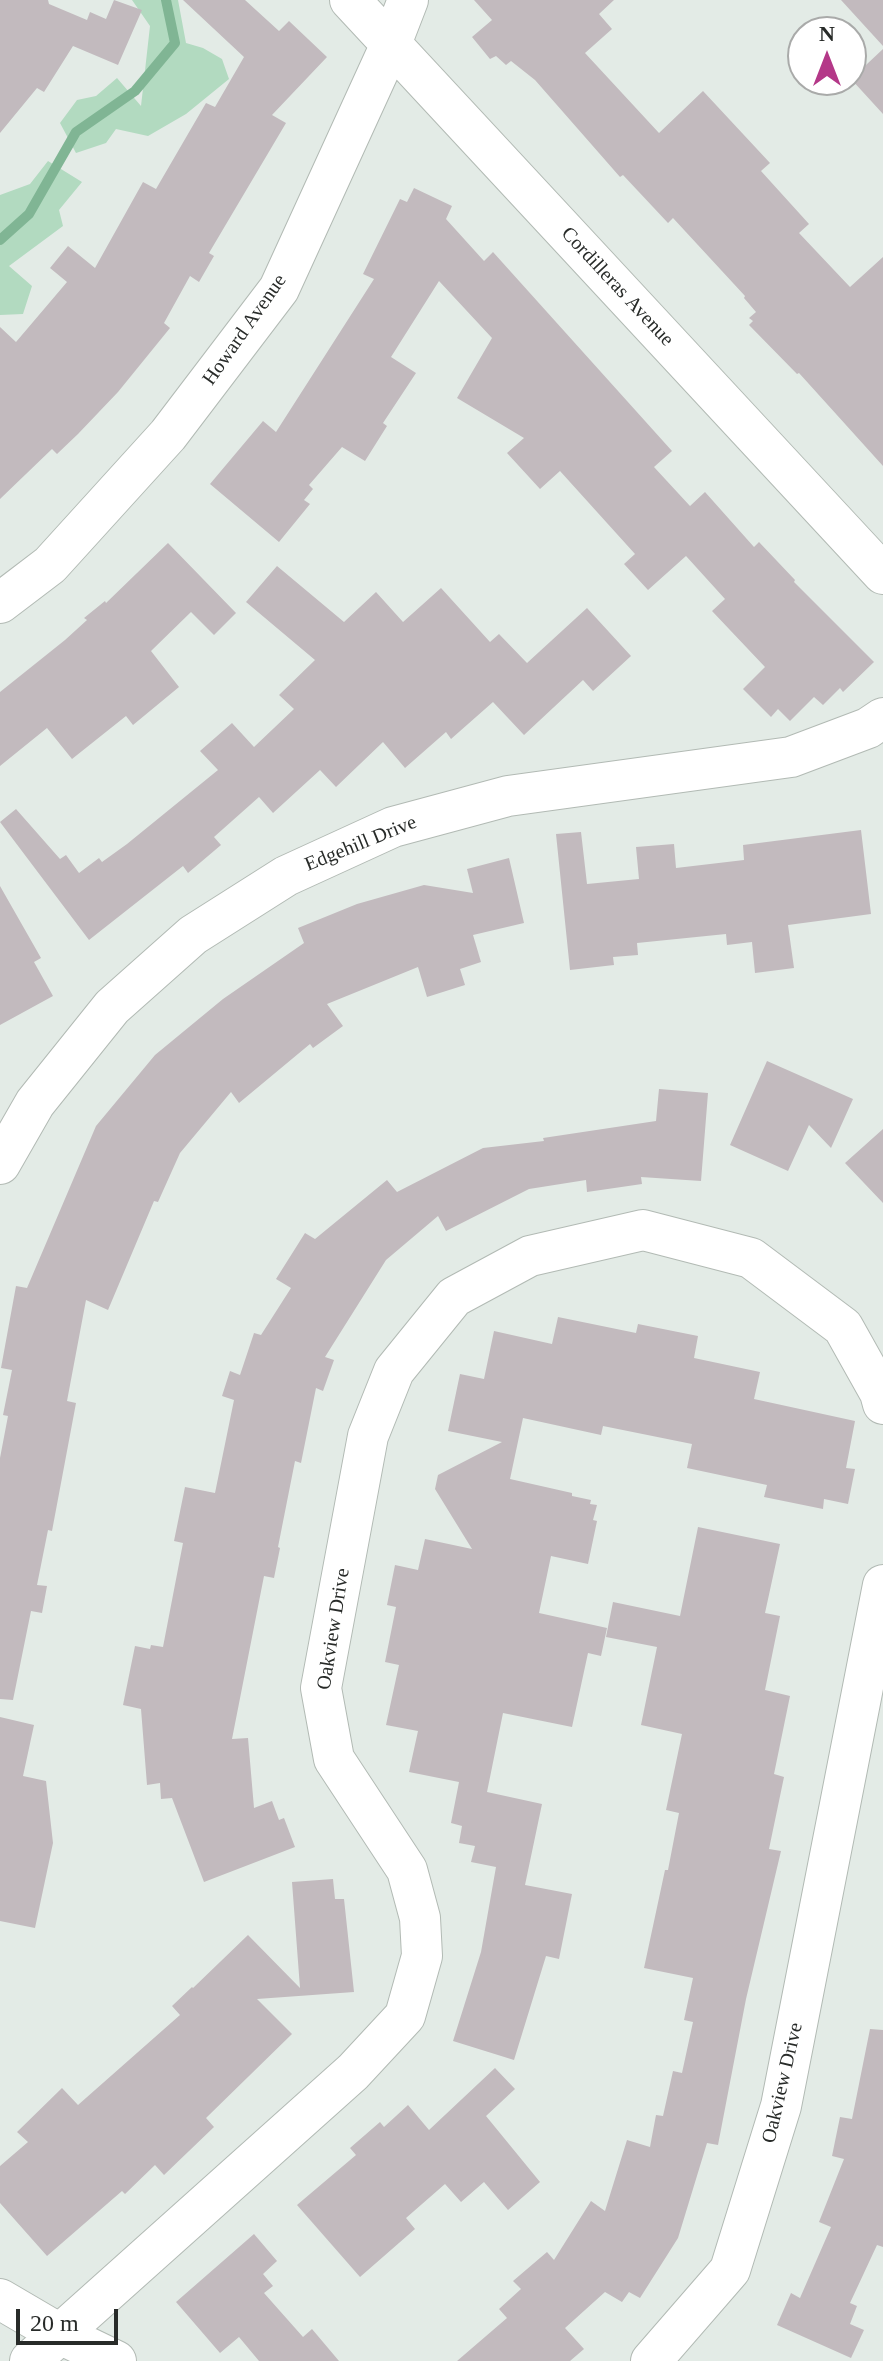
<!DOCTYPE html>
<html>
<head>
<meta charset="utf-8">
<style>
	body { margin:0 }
	#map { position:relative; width:883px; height:2361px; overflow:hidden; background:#e3ebe6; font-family:"Times New Roman",serif }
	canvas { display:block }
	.north { position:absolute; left:787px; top:16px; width:80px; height:80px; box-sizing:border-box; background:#fff; border:2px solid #a9aaa9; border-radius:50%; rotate:0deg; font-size:22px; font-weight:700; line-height:32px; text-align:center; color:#282b29 }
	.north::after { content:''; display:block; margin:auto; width:28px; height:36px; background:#b43888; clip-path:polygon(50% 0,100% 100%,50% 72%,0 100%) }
	.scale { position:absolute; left:16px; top:2309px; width:102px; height:36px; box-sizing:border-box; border:4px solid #282b29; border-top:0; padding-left:10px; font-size:24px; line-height:28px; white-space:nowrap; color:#282b29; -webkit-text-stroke:6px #fff; paint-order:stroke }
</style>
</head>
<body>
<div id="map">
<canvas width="883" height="2361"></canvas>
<div class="north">N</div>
<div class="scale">20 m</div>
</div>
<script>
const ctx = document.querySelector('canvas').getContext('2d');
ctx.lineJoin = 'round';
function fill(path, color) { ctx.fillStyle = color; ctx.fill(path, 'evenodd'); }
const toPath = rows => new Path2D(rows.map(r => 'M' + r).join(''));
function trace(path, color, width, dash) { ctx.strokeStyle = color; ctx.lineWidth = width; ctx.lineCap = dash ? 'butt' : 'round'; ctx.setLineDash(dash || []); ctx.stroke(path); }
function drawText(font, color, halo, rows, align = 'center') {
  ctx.font = font + ' "Times New Roman",serif'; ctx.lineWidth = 8; ctx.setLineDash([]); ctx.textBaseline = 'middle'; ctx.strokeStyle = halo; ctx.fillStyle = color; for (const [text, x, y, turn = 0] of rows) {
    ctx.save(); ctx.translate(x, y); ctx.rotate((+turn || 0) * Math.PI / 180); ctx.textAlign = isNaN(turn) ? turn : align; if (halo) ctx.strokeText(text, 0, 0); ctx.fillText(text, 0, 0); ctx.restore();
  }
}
fill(toPath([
	[132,0,178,0,186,43,203,48,222,59,229,79,186,114,148,136,116,129,106,143,76,153,60,123,77,100,96,96,117,78,141,106,150,26],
	[48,161,82,182,59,210,63,226,9,266,32,286,23,314,0,315,0,195,30,184]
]), '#b2dac0');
trace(toPath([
	[0,240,29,214,76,132,135,91,175,43,166,0]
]), '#80b594', 10);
fill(toPath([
	[0,0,48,0,49,4,87,20,90,12,106,19,114,0,142,10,118,65,73,46,44,92,37,88,0,133],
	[183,0,245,0,279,31,289,21,327,57,272,115,286,123,209,253,214,256,199,282,190,276,164,323,170,328,118,392,78,434,57,454,52,449,0,499,0,327,16,342,67,282,50,268,68,246,95,268,143,182,156,189,206,103,215,107,244,57],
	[474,0,614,0,599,14,612,29,585,53,659,133,703,91,770,163,761,171,809,224,799,233,850,287,883,257,883,466,799,373,797,374,749,325,753,321,749,318,756,312,744,298,745,296,673,218,668,223,623,175,620,177,535,80,511,61,506,65,496,56,490,59,472,37,492,20],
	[841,0,883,0,883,46],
	[883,49,883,114,851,79],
	[414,188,452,206,446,219,484,261,493,252,672,451,654,467,690,506,705,492,754,547,759,542,795,580,794,582,874,662,843,692,840,688,823,705,814,697,790,721,778,709,771,717,743,689,765,667,712,611,725,599,686,556,648,590,624,564,635,554,560,471,540,489,507,453,524,438,457,398,492,338,439,281,391,357,416,373,383,423,387,426,365,461,342,447,309,485,313,489,304,500,310,504,279,542,210,484,263,421,276,432,374,279,363,274,400,199,407,202],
	[168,543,236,613,214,635,191,612,151,651,179,687,133,725,126,716,72,759,47,728,0,766,0,692,65,640,87,620,84,618,105,601,106,603],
	[277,566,344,622,376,592,403,622,441,588,490,642,499,634,527,663,587,608,631,656,593,691,583,680,524,735,493,702,451,739,446,732,405,768,383,742,336,787,320,770,273,813,259,797,214,837,221,845,188,873,183,866,89,940,0,822,16,809,60,859,66,855,79,873,99,858,102,862,127,844,218,770,200,751,232,723,254,747,294,709,279,695,315,660,246,602],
	[861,830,871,914,788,925,794,968,755,973,752,942,727,945,726,934,637,943,638,955,613,957,614,965,570,970,556,834,581,832,587,884,639,879,636,847,674,844,676,868,744,860,743,845],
	[509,858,524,923,473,935,481,962,460,969,465,985,427,997,418,967,327,1004,343,1026,313,1048,310,1044,239,1103,231,1092,180,1153,158,1202,154,1201,108,1310,86,1300,67,1401,76,1403,52,1531,48,1530,37,1585,47,1586,42,1613,31,1611,13,1700,0,1699,0,1458,8,1416,3,1415,12,1370,1,1368,16,1286,27,1288,96,1126,155,1055,223,999,304,943,298,928,357,904,424,885,473,893,467,869],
	[0,886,41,958,34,962,53,996,0,1025],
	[767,1061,853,1099,831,1148,809,1125,788,1171,730,1145],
	[659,1089,708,1093,701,1181,641,1177,642,1184,587,1192,586,1180,529,1189,446,1231,438,1216,386,1260,325,1357,334,1360,323,1391,316,1388,301,1463,295,1461,278,1547,280,1548,274,1578,264,1576,232,1739,248,1738,254,1808,272,1801,279,1820,284,1818,295,1847,204,1882,172,1798,161,1799,160,1783,147,1785,141,1709,123,1705,135,1646,150,1649,151,1645,163,1647,183,1543,174,1541,185,1487,215,1493,234,1400,222,1396,230,1371,240,1375,254,1333,261,1335,291,1288,276,1279,305,1233,315,1239,387,1180,397,1192,483,1148,544,1141,543,1138,656,1121],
	[883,1129,883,1203,845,1163],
	[558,1317,636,1333,638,1324,698,1336,694,1358,760,1372,754,1399,855,1421,846,1468,855,1469,848,1504,824,1499,823,1509,764,1497,767,1485,687,1468,692,1444,603,1426,601,1435,523,1418,510,1479,572,1493,572,1496,591,1500,590,1504,597,1505,593,1520,597,1521,588,1564,551,1556,539,1613,607,1628,601,1656,588,1653,572,1727,503,1713,487,1792,542,1804,525,1885,572,1894,559,1959,546,1956,514,2060,453,2041,481,1952,496,1867,471,1862,475,1846,459,1843,462,1826,451,1823,459,1782,409,1772,418,1731,386,1725,399,1665,385,1662,396,1607,387,1605,395,1565,418,1570,425,1539,472,1549,435,1489,438,1475,502,1442,448,1431,460,1374,484,1379,494,1331,552,1344],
	[698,1527,780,1544,765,1613,780,1616,765,1690,790,1696,774,1774,784,1777,769,1849,781,1851,746,1999,718,2145,707,2143,678,2238,640,2298,629,2292,622,2302,605,2292,565,2328,584,2349,570,2361,457,2361,507,2318,499,2309,521,2289,513,2281,547,2252,554,2260,591,2201,605,2211,627,2140,650,2147,656,2115,663,2116,673,2071,682,2073,693,2022,684,2020,693,1978,644,1968,665,1870,668,1870,679,1813,666,1810,682,1734,641,1725,657,1647,606,1637,613,1602,680,1616],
	[0,1717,34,1725,23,1776,46,1781,53,1843,35,1928,0,1921],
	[333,1879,335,1899,344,1899,354,1992,257,1999,292,2034,206,2118,214,2127,164,2175,155,2165,125,2194,122,2191,47,2256,0,2203,0,2166,28,2142,17,2132,62,2088,78,2105,180,2015,172,2006,192,1987,193,1988,248,1935,300,1988,292,1882],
	[870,2029,883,2030,883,2247,877,2245,850,2303,857,2306,850,2324,864,2330,851,2358,777,2325,791,2293,800,2298,831,2227,819,2222,844,2159,832,2156,840,2117,852,2119],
	[495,2068,515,2089,486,2116,540,2182,508,2210,484,2182,461,2202,445,2184,406,2218,415,2229,360,2277,297,2205,356,2155,350,2148,380,2122,384,2127,408,2105,429,2130],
	[254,2234,277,2261,263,2274,273,2286,264,2293,303,2337,312,2329,339,2361,259,2361,239,2337,220,2353,176,2302]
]), '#c2babe');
const minor = toPath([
	[350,0,883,574],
	[0,603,50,565,168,435,279,289,391,44,408,0],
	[0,1164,35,1103,112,1007,193,935,286,876,393,827,508,796,791,757,868,728,883,718],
	[0,2299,58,2333,116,2361],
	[30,2361,353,2072,405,2016,422,1956,420,1918,407,1870,334,1759,321,1688,368,1436,394,1371,454,1297,530,1256,643,1230,751,1258,843,1327,880,1393,883,1404],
	[651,2361,730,2270,781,2106,883,1585]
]);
trace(minor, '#b2bab4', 42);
trace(minor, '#fff', 40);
drawText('20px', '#282b29', '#fff', [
	["Cordilleras Avenue",617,287,47],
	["Howard Avenue",245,330,-55],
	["Edgehill Drive",361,844,-22],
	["Oakview Drive",334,1629,-81],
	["Oakview Drive",783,2083,-77]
]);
</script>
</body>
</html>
